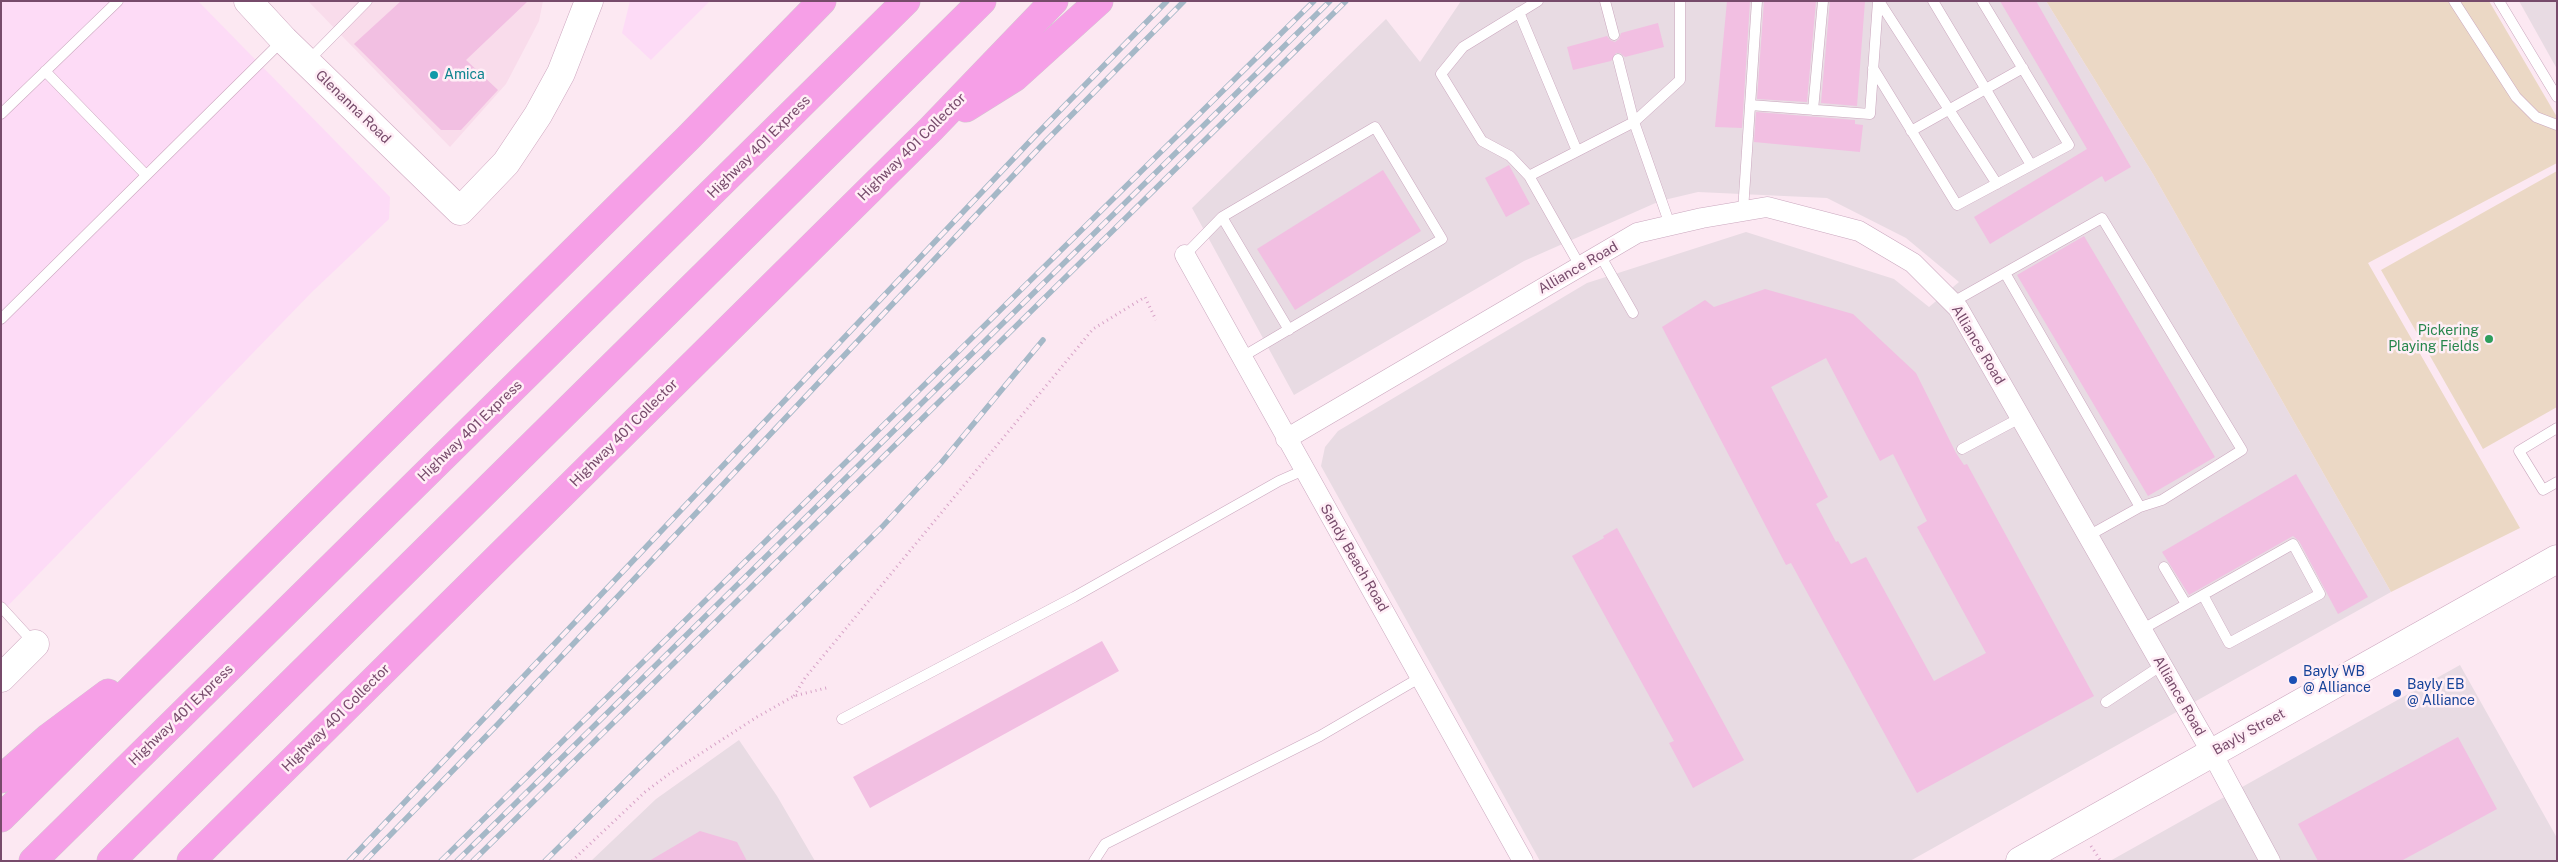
<!DOCTYPE html>
<html>
<head>
<meta charset="utf-8">
<style>
	body { margin:0 }
	#map { position:relative; width:2558px; height:862px; overflow:hidden; background:#fce8f2; font-family:"Public Sans",sans-serif }
	canvas { display:block }
	.frame { position:absolute; inset:0; border:2px solid #774b6b; pointer-events:none }
</style>
</head>
<body>
<div id="map">
<canvas width="2558" height="862"></canvas>
<div class="frame"></div>
</div>
<script>
const ctx = document.querySelector('canvas').getContext('2d');
ctx.lineJoin = 'round';
function fill(path, color) { ctx.fillStyle = color; ctx.fill(path, 'evenodd'); }
const toPath = rows => new Path2D(rows.map(r => 'M' + r).join(''));
function trace(path, color, width, dash) { ctx.strokeStyle = color; ctx.lineWidth = width; ctx.lineCap = dash ? 'butt' : 'round'; ctx.setLineDash(dash || []); ctx.stroke(path); }
function drawText(font, color, halo, rows, align = 'center') {
  ctx.font = font + ' "Public Sans",sans-serif'; ctx.lineWidth = 5; ctx.setLineDash([]); ctx.textBaseline = 'middle'; ctx.strokeStyle = halo; ctx.fillStyle = color; for (const [text, x, y, turn = 0] of rows) {
    ctx.save(); ctx.translate(x, y); ctx.rotate((+turn || 0) * Math.PI / 180); ctx.textAlign = isNaN(turn) ? turn : align; if (halo) ctx.strokeText(text, 0, 0); ctx.fillText(text, 0, 0); ctx.restore();
  }
}
fill(toPath([
	[308,1,543,1,539,21,506,84,450,147]
]), '#f9dceb');
fill(toPath([
	[1,1,198,1,390,197,389,219,312,292,1,613],
	[630,1,710,1,651,60,622,33]
]), '#fddbf6');
fill(toPath([
	[1461,1,2046,1,2153,174,2391,592,1910,861,1540,861,1321,466,1325,447,1338,431,1587,283,1746,232,1894,279,1929,307,1959,282,1906,238,1827,198,1698,192,1660,201,1524,261,1294,395,1192,208,1386,19,1420,62],
	[2519,1,2557,1,2557,69],
	[2460,665,2557,838,2557,861,2110,861],
	[739,740,777,796,815,861,591,861,656,799]
]), '#e8dbe3');
fill(toPath([
	[2046,1,2489,1,2557,117,2557,163,2368,263,2520,528,2391,592,2153,174],
	[2557,171,2557,407,2483,449,2381,270]
]), '#ebd8c5');
fill(toPath([
	[401,1,528,1,466,60,498,90,461,130,441,130,354,44],
	[1727,1,1750,1,1742,128,1715,127],
	[1764,1,1816,1,1807,102,1757,99],
	[1830,1,1865,1,1857,106,1821,103],
	[2000,1,2036,1,2131,167,2105,182,2102,176,1990,244,1974,217,2087,149],
	[1658,23,1664,47,1625,57,1620,53,1616,53,1611,61,1573,70,1567,47,1607,36,1610,40,1615,42,1619,39,1621,33],
	[1756,112,1855,120,1855,124,1863,125,1860,152,1754,142],
	[1509,165,1530,204,1506,217,1485,178],
	[1383,170,1421,231,1295,310,1257,249],
	[2084,236,2215,457,2148,496,2017,275],
	[1765,289,1853,314,1916,373,1956,453,1964,465,1967,464,2094,696,1917,793,1791,563,1786,565,1662,327,1705,300,1714,307],
	[1826,358,1880,461,1893,454,1927,521,1917,527,1986,653,1934,681,1866,557,1851,564,1838,541,1836,542,1816,504,1828,497,1771,387],
	[2296,474,2368,597,2338,614,2299,541,2293,536,2189,595,2162,552],
	[1617,528,1744,760,1693,788,1669,743,1674,741,1572,556,1604,538,1603,536],
	[1102,641,1119,671,870,808,853,777],
	[2458,737,2497,809,2401,861,2318,861,2298,824],
	[700,831,737,842,747,861,649,861]
]), '#f2bfe2');
const lane = toPath([
	[1538,1,1463,47,1441,74,1482,141,1510,156,1529,176,1580,266],
	[1605,1,1614,35],
	[1879,1,1997,184],
	[1933,1,2031,165],
	[2454,1,2516,97,2536,117,2557,125],
	[2499,1,2557,97],
	[1519,12,1577,151],
	[1618,59,1634,122,1670,225],
	[307,62,367,1],
	[1873,68,1957,205,2069,145,1982,1],
	[45,71,146,175],
	[1750,105,1870,114,1878,1],
	[1813,110,1823,1],
	[1,114,118,1],
	[1911,131,2023,68],
	[1529,176,1634,122,1680,80,1680,1],
	[1743,211,1757,1],
	[1222,217,1289,330],
	[1185,255,1222,217,1375,127,1442,239,1242,357],
	[1600,255,1633,313],
	[2005,273,2140,507],
	[1953,302,2102,218,2242,450,2162,500,2140,507,2088,536],
	[1,319,283,40],
	[2557,428,2519,451,2543,490,2557,482],
	[1962,449,2020,418],
	[2164,567,2186,604],
	[1,607,34,643],
	[2141,630,2293,544,2320,594,2229,643,2203,595],
	[2106,702,2162,665],
	[842,719,1074,597,1279,481,1304,470],
	[1094,861,1105,844,1320,736,1421,677]
]);
const street = toPath([
	[1185,255,1523,861],
	[1286,439,1637,233,1702,218,1767,207,1859,231,1913,263,1958,308,2212,753,2270,861]
]);
const secondary = toPath([
	[248,1,284,40,460,211,506,163,538,115,561,73,589,1],
	[1,678,35,644],
	[2020,861,2557,559]
]);
const highway = toPath([
	[966,108,1014,78,1099,1],
	[1,779,49,737,108,693],
	[1,818,689,137,822,1],
	[33,861,906,1],
	[111,861,982,1],
	[191,861,931,129,1054,1]
]);
trace(lane, '#caa7be', 11);
trace(street, '#caa7be', 21);
trace(secondary, '#cda6bf', 29);
trace(highway, '#d3c5d0', 29);
trace(toPath([
	[794,696,805,678,1093,329,1145,297,1156,320],
	[2091,846,2101,861],
	[572,861,645,792,669,774,757,717,794,696,830,687]
]), '#d7a2c7', 3, [1, 4]);
trace(lane, '#fff', 10);
trace(street, '#fff', 20);
trace(secondary, '#fff', 28);
trace(highway, '#f69fe7', 28);
const rail = toPath([
	[349,861,1034,137,1167,1],
	[365,861,498,724,1042,145,1184,1],
	[441,861,1314,1],
	[457,861,1330,1],
	[473,861,1346,1],
	[545,861,882,527,941,463,1043,340]
]);
trace(rail, '#a5b8c7', 5.5);
trace(rail, '#ffeef6', 4, [11]);
for (const [x, y, r, color] of [
	[434,75,5,"#0f9aa8"],
	[2489,339,5,"#2e9e5b"],
	[2293,680,5,"#1a4fb4"],
	[2397,693,5,"#1a4fb4"]
]) { const dot = new Path2D(); dot.arc(x, y, r, 0, 2 * Math.PI); ctx.fillStyle = color; ctx.fill(dot); trace(dot, '#ffeef6', 2); }
drawText('14px', '#0d838f', '#ffeef6', [
	["Amica",444,75]
], 'left');
drawText('14px', '#774b6b', '#ffeef6', [
	["Glenanna Road",353,107,44],
	["Highway 401 Express",759,147,-45],
	["Highway 401 Collector",912,147,-45],
	["Alliance Road",1578,268,-30],
	["Alliance Road",1978,345,59],
	["Highway 401 Express",470,431,-44],
	["Highway 401 Collector",624,433,-45],
	["Sandy Beach Road",1354,558,60],
	["Alliance Road",2179,696,60],
	["Highway 401 Express",181,715,-44],
	["Highway 401 Collector",336,718,-45],
	["Bayly Street",2249,732,-29]
]);
drawText('14px', '#27864d', '#ffeef6', [
	["Pickering",2479,331],
	["Playing Fields",2479,347]
], 'right');
drawText('14px', '#164399', '#ffeef6', [
	["Bayly WB",2303,672],
	["@ Alliance",2303,688],
	["Bayly EB",2407,685],
	["@ Alliance",2407,701]
], 'left');
</script>
</body>
</html>
